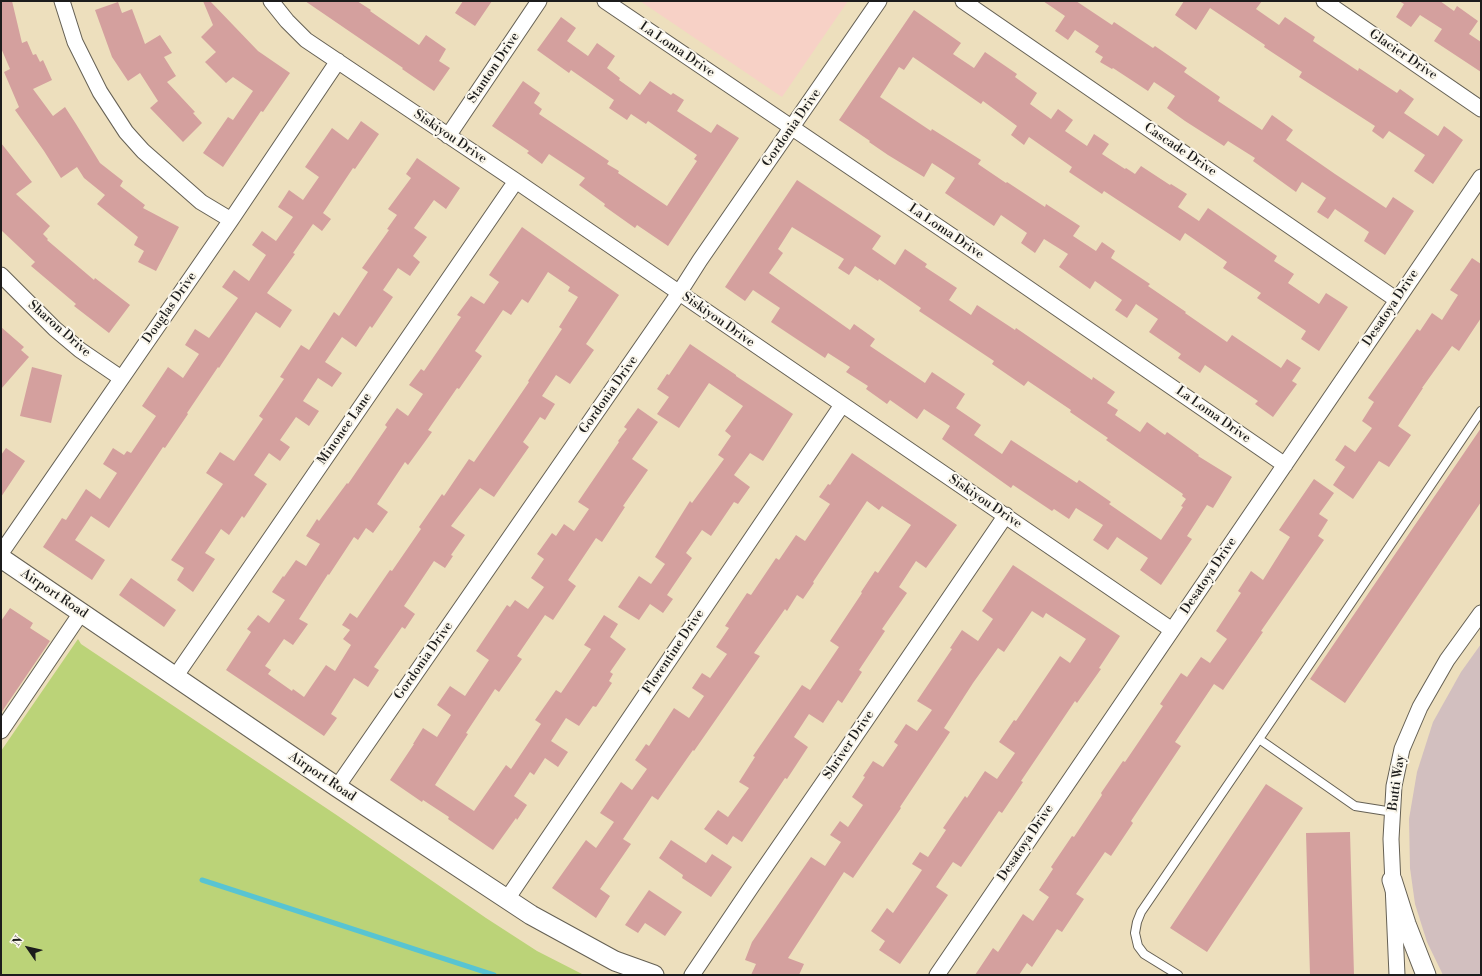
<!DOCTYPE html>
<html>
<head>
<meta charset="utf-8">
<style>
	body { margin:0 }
	#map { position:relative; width:1482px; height:976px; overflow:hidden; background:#eddfbd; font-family:"Libre Bodoni",serif }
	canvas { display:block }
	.frame { position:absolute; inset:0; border:2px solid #1c1c1c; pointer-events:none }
	.north { position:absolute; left:8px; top:928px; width:40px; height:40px; -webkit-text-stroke:3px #fbf7ec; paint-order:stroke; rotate:304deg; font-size:11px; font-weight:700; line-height:16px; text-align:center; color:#1c1c1c }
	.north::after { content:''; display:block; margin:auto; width:14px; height:18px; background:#1c1c1c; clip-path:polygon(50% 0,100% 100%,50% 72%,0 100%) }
</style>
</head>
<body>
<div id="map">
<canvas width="1482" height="976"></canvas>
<div class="frame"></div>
<div class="north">N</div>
</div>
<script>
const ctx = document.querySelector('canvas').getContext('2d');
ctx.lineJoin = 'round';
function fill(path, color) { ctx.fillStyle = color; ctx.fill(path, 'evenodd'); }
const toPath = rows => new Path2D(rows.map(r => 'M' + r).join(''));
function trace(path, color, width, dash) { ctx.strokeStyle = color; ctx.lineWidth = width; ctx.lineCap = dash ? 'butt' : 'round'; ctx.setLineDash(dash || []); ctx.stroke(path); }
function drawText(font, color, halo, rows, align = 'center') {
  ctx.font = font + ' "Libre Bodoni",serif'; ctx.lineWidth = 4; ctx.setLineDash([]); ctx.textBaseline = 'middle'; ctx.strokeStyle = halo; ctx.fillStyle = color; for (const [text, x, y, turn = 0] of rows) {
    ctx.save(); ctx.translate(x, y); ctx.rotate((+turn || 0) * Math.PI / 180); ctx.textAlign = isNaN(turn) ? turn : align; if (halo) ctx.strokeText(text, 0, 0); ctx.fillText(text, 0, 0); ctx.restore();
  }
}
fill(toPath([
	[640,1,848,1,782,97]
]), '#f7d1c6');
fill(toPath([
	[1481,644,1481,975,1443,975,1427,942,1415,904,1410,868,1409,819,1417,772,1433,722,1461,672]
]), '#d2bfbf');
fill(toPath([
	[78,639,81,644,338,816,486,918,537,951,584,975,1,975,1,751]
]), '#bbd378');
trace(toPath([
	[202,880,494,975]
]), '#58c4d2', 5);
fill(toPath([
	[1,1,12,1,22,43,27,41,33,55,36,54,40,62,43,60,52,80,33,89,53,116,65,107,76,124,100,163,123,181,120,186,145,205,143,208,179,227,156,271,138,262,144,251,134,245,138,237,97,204,105,195,84,178,77,167,61,178,44,151,15,110,19,107,4,72,10,69,1,48],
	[203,1,210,1,258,51,290,73,263,112,261,111,223,167,203,153,228,117,233,120,253,91,233,77,226,83,205,62,216,52,201,37,213,25],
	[305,1,357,1,371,10,370,11,419,45,426,35,446,49,439,61,450,68,434,91,402,69,403,68],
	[463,1,492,1,475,26,455,13],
	[1043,1,1076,1,1112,25,1114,22,1153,48,1155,46,1187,68,1184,72,1220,97,1218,101,1262,130,1272,115,1293,130,1286,140,1335,174,1386,208,1393,197,1414,211,1385,255,1364,241,1369,232,1335,209,1328,219,1317,212,1326,198,1302,182,1296,192,1253,161,1255,158,1228,141,1224,146,1185,121,1167,108,1175,96,1154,82,1148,91,1113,68,1112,69,1100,62,1103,57,1095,52,1099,46,1075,30,1068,40,1055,31,1065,16],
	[1184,1,1262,1,1256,9,1279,25,1285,17,1315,37,1313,41,1358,71,1359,68,1397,93,1400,89,1414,99,1404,113,1438,136,1444,126,1463,140,1433,184,1414,171,1425,155,1389,131,1383,139,1372,131,1375,126,1299,77,1302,72,1264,47,1265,45,1210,8,1196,30,1175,15],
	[1399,1,1440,1,1454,11,1457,6,1478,21,1469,34,1481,42,1481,72,1434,41,1442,29,1420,15,1411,27,1396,17,1404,4],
	[118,2,122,13,132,9,145,44,160,35,172,53,164,57,176,76,167,82,195,112,193,113,202,123,183,142,150,108,158,101,140,73,128,81,112,57,95,10],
	[914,10,961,43,953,54,974,68,985,52,1017,74,1015,77,1037,93,1030,104,1051,119,1058,109,1073,120,1065,131,1087,146,1094,134,1109,144,1102,154,1125,169,1126,168,1135,174,1141,166,1170,185,1171,184,1187,194,1178,207,1199,221,1208,208,1277,256,1274,261,1294,274,1288,283,1319,304,1326,293,1348,307,1319,351,1301,339,1306,331,1257,298,1261,293,1223,268,1227,262,1185,233,1180,241,1104,191,1102,194,1069,172,1072,167,1029,137,1024,145,1011,135,1017,126,983,101,981,104,913,57,904,70,899,67,880,97,931,131,932,129,981,160,978,164,1006,183,1007,182,1045,207,1046,204,1080,226,1073,236,1096,251,1102,242,1115,251,1111,258,1150,284,1148,286,1186,312,1185,313,1227,342,1232,335,1281,368,1287,359,1301,368,1292,381,1297,384,1273,417,1255,404,1258,401,1205,365,1200,373,1178,358,1181,354,1149,332,1158,319,1136,304,1127,318,1115,310,1122,300,1095,281,1090,289,1059,267,1068,254,1044,239,1035,253,1021,243,1027,233,1001,215,994,226,945,193,955,178,932,163,924,177,888,155,869,142,870,141,839,120],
	[561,17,576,28,567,41,588,56,597,43,615,56,607,68,620,78,619,80,640,95,650,81,671,95,673,93,684,100,677,111,711,133,717,124,739,138,668,246,637,225,635,228,604,206,605,204,579,185,585,178,549,154,542,164,527,153,529,151,492,126,523,81,540,93,534,103,542,109,539,114,609,161,607,164,619,171,618,173,667,206,697,161,694,159,697,155,648,121,646,124,631,114,627,120,609,108,614,100,571,70,569,73,537,50],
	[361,121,379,134,355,169,353,168,323,213,331,219,322,231,313,224,293,253,295,254,267,293,292,310,280,328,256,312,219,368,218,367,187,413,188,414,165,448,163,447,109,528,91,516,75,540,105,560,92,580,43,547,62,518,66,520,86,489,100,499,117,473,103,464,113,448,124,455,127,451,131,453,156,416,142,406,168,367,183,378,199,354,185,345,195,329,209,338,238,298,222,287,234,270,249,281,266,255,252,245,262,231,276,241,293,217,278,207,289,190,303,200,319,177,305,167,332,128,348,140],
	[1,143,32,182,16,194,50,226,43,234,48,239,47,240,94,280,95,278,130,305,109,333,74,306,76,304,31,266,35,262,1,230],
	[417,158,460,188,446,209,434,200,414,228,427,237,413,256,420,262,410,276,398,268,383,290,393,297,372,328,370,326,356,347,342,337,325,362,342,373,332,387,318,378,303,401,319,411,309,426,296,417,280,440,290,447,280,461,269,453,254,475,267,484,244,518,242,516,229,535,221,529,205,553,215,559,193,592,177,580,184,568,171,560,223,484,206,473,220,452,234,461,263,419,259,416,284,379,280,377,301,345,309,350,334,312,339,316,368,272,362,268,389,230,387,229,397,215,388,209,411,178,406,174],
	[797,180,881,236,872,249,895,265,905,249,927,264,925,267,957,288,949,300,971,315,977,305,1015,330,1016,328,1092,380,1093,377,1115,392,1107,403,1118,410,1115,415,1140,432,1147,422,1165,435,1167,432,1199,455,1198,456,1232,477,1213,508,1207,505,1187,536,1192,539,1161,585,1140,570,1148,558,1117,537,1108,550,1093,540,1103,525,1076,508,1069,519,1054,509,1052,511,1013,485,1011,488,942,439,950,426,924,409,917,419,890,400,887,404,866,389,868,386,846,372,850,367,828,353,825,358,771,322,780,308,753,290,745,301,725,287],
	[792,227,844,259,838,268,849,275,855,266,878,281,879,279,921,308,919,311,994,361,992,364,1024,386,1028,381,1071,410,1070,412,1108,438,1106,440,1183,494,1182,496,1186,499,1181,506,1183,507,1161,540,1109,504,1111,502,1079,480,1077,483,1011,440,1002,454,974,435,981,425,956,408,965,394,932,372,925,383,870,346,875,339,854,324,850,330,769,273,783,253,778,249],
	[522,227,619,295,586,344,594,350,570,384,556,375,542,396,555,404,545,420,540,417,523,442,529,447,494,497,480,488,451,526,465,535,451,555,453,556,445,568,434,561,404,606,415,614,405,629,402,627,374,667,379,670,368,687,354,678,331,714,337,718,324,736,226,670,251,632,247,629,258,615,269,623,285,600,272,592,283,576,284,577,296,560,306,566,320,544,306,536,317,519,319,521,347,483,348,484,387,427,385,425,397,408,408,416,423,394,409,385,421,369,424,371,461,317,457,315,471,296,484,304,499,282,489,275],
	[548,272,570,287,568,291,578,297,559,327,562,329,528,381,529,382,499,426,474,462,469,459,444,496,442,494,419,527,421,529,392,571,390,570,357,618,350,613,342,625,350,630,343,639,351,645,335,671,326,665,304,697,293,689,292,691,268,674,271,670,265,666,284,639,293,645,308,624,299,619,328,574,329,575,354,537,358,540,366,528,373,533,388,512,377,504,405,462,408,465,432,432,428,430,457,388,459,389,482,356,475,351,503,310,511,315,522,299,528,303],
	[1472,258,1481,264,1481,318,1459,351,1452,346,1422,388,1423,388,1398,426,1411,435,1389,467,1379,461,1353,499,1333,485,1345,467,1335,460,1345,445,1355,452,1372,428,1362,421,1374,402,1368,398,1417,329,1420,331,1432,313,1442,320,1458,295,1450,290],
	[1,327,24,347,21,350,29,357,1,389],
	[690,344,736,375,736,376,793,414,763,461,750,453,734,475,750,487,738,504,734,502,711,536,702,530,686,553,692,558,667,595,673,599,663,613,650,604,639,620,618,607,639,576,651,584,665,564,655,557,690,501,692,503,724,459,718,455,731,436,725,431,743,406,709,383,679,428,657,414,669,397,657,389,667,374,669,375],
	[32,367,62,375,51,423,20,416],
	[638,408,658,422,632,459,648,470,623,506,625,507,602,542,596,538,568,580,576,586,553,620,545,615,517,656,522,659,499,692,495,689,466,733,468,734,435,785,474,811,506,765,511,769,541,724,535,720,556,690,561,693,591,649,584,645,604,615,618,624,610,637,626,649,610,672,613,674,609,681,612,683,596,707,593,706,579,726,566,718,551,741,568,752,558,767,545,758,534,775,530,772,514,796,527,805,517,820,516,818,493,850,448,819,449,817,423,800,422,802,390,780,414,744,413,744,423,728,437,737,451,715,437,705,450,686,465,696,489,660,476,651,507,605,510,607,515,600,528,609,544,587,531,578,544,559,537,554,552,533,556,536,564,524,574,531,589,509,578,502,619,442,618,441,627,429,624,427],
	[1481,428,1481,502,1345,703,1310,679],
	[6,448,25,461,1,497,1,455],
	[852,453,957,525,926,568,916,561,899,587,907,593,882,629,885,631,859,670,862,672,842,703,838,700,823,723,809,714,794,737,808,747,787,779,785,778,742,842,733,836,727,845,704,829,718,810,728,817,749,788,739,782,755,757,753,756,802,685,810,690,839,647,830,641,862,593,861,592,875,571,878,573,911,525,882,506,879,510,867,501,813,582,814,583,803,599,797,595,787,611,785,609,754,653,760,656,694,751,693,750,658,800,652,796,623,839,631,844,600,889,610,896,596,918,552,888,586,840,596,848,614,822,600,813,621,782,632,790,647,769,635,760,646,744,649,746,674,708,689,718,704,696,692,688,702,673,710,678,727,654,716,647,729,628,725,626,747,593,751,595,776,558,779,560,796,535,805,541,830,504,819,497,828,484,830,485],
	[1314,479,1334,493,1319,514,1328,520,1318,536,1324,540,1261,631,1263,632,1223,690,1214,684,1175,742,1181,746,1131,821,1133,823,1111,856,1105,852,1076,894,1084,899,1062,932,1057,929,1032,967,1027,963,1019,975,975,975,993,948,998,952,1023,914,1033,921,1049,897,1039,890,1053,869,1051,867,1072,836,1074,837,1102,795,1101,793,1123,761,1125,762,1163,706,1160,704,1181,673,1187,677,1201,657,1210,663,1227,639,1216,631,1241,593,1238,591,1251,571,1263,580,1290,537,1279,530],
	[1013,565,1120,636,1099,668,1101,669,1077,703,1075,701,1021,781,1023,782,1002,813,999,811,961,867,953,862,936,887,948,895,900,964,879,950,885,941,871,931,887,908,893,913,922,870,912,864,920,852,928,857,946,830,943,828,965,796,967,798,985,771,997,779,1015,753,999,742,1014,720,1016,721,1060,656,1070,663,1086,639,1046,613,1043,618,1032,611,1004,652,998,648,973,683,944,728,950,732,900,807,901,808,853,878,844,872,788,958,804,964,799,975,751,975,756,964,745,960,752,942,811,857,825,866,841,842,830,835,840,821,848,827,863,805,852,797,865,777,863,776,873,761,883,767,898,745,894,742,906,724,917,731,932,710,917,701,952,649,950,648,962,630,978,641,993,619,982,611],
	[131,578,176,610,164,627,119,595],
	[10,608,33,623,30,628,50,641,1,713,1,621],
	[1266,784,1303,808,1207,952,1170,928],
	[1350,832,1354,975,1310,975,1306,833],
	[671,840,706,863,712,854,732,867,711,897,682,878,683,875,659,858],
	[649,890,682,912,665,936,645,923,638,933,625,925]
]), '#d4a09e');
const service = toPath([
	[1259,739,1481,411],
	[1178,975,1144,954,1138,946,1135,933,1137,922,1141,912,1259,739,1355,806,1393,812]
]);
const minor = toPath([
	[62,1,75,42,100,92,126,132,143,151,201,202,231,220],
	[271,1,287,21,306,40,516,181,1172,630],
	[605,1,980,255,1285,465],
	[963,1,1397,300],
	[1324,1,1481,109],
	[448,136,539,1],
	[1,275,55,329,80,350,121,378],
	[1,553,231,220,338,61],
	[175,677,516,181],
	[1,731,81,613],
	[337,787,679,293,700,260,879,1],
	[507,899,842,405],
	[692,975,752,886,832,770,1006,515],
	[937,975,1481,177],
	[1397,975,1391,839,1394,786,1402,749,1420,707,1447,660,1481,613]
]);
const tertiary = toPath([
	[1,558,337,787,531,915,615,961,654,975],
	[1392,880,1406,924,1426,975]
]);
trace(service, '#656054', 10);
trace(minor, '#656054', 17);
trace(tertiary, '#656054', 21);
trace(service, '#fff', 8);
trace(minor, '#fff', 15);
trace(tertiary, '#fff', 19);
drawText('13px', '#1c1c1c', '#fbf7ec', [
	["La Loma Drive",677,50,34],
	["Glacier Drive",1403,55,34],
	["Stanton Drive",494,68,-56],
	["Gordonia Drive",792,128,-55],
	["Siskiyou Drive",450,137,34],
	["Cascade Drive",1180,150,34],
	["La Loma Drive",946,232,34],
	["Douglas Drive",170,308,-55],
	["Desatoya Drive",1391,308,-56],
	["Siskiyou Drive",718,320,35],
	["Sharon Drive",59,329,41],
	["Gordonia Drive",609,395,-55],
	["La Loma Drive",1213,415,35],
	["Minonee Lane",345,429,-55],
	["Siskiyou Drive",985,502,34],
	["Desatoya Drive",1209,576,-56],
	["Airport Road",54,594,34],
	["Florentine Drive",674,652,-56],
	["Gordonia Drive",424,661,-55],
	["Shriver Drive",849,745,-56],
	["Airport Road",322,777,34],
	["Butti Way",1397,783,-82],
	["Desatoya Drive",1026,843,-56]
]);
</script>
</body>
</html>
